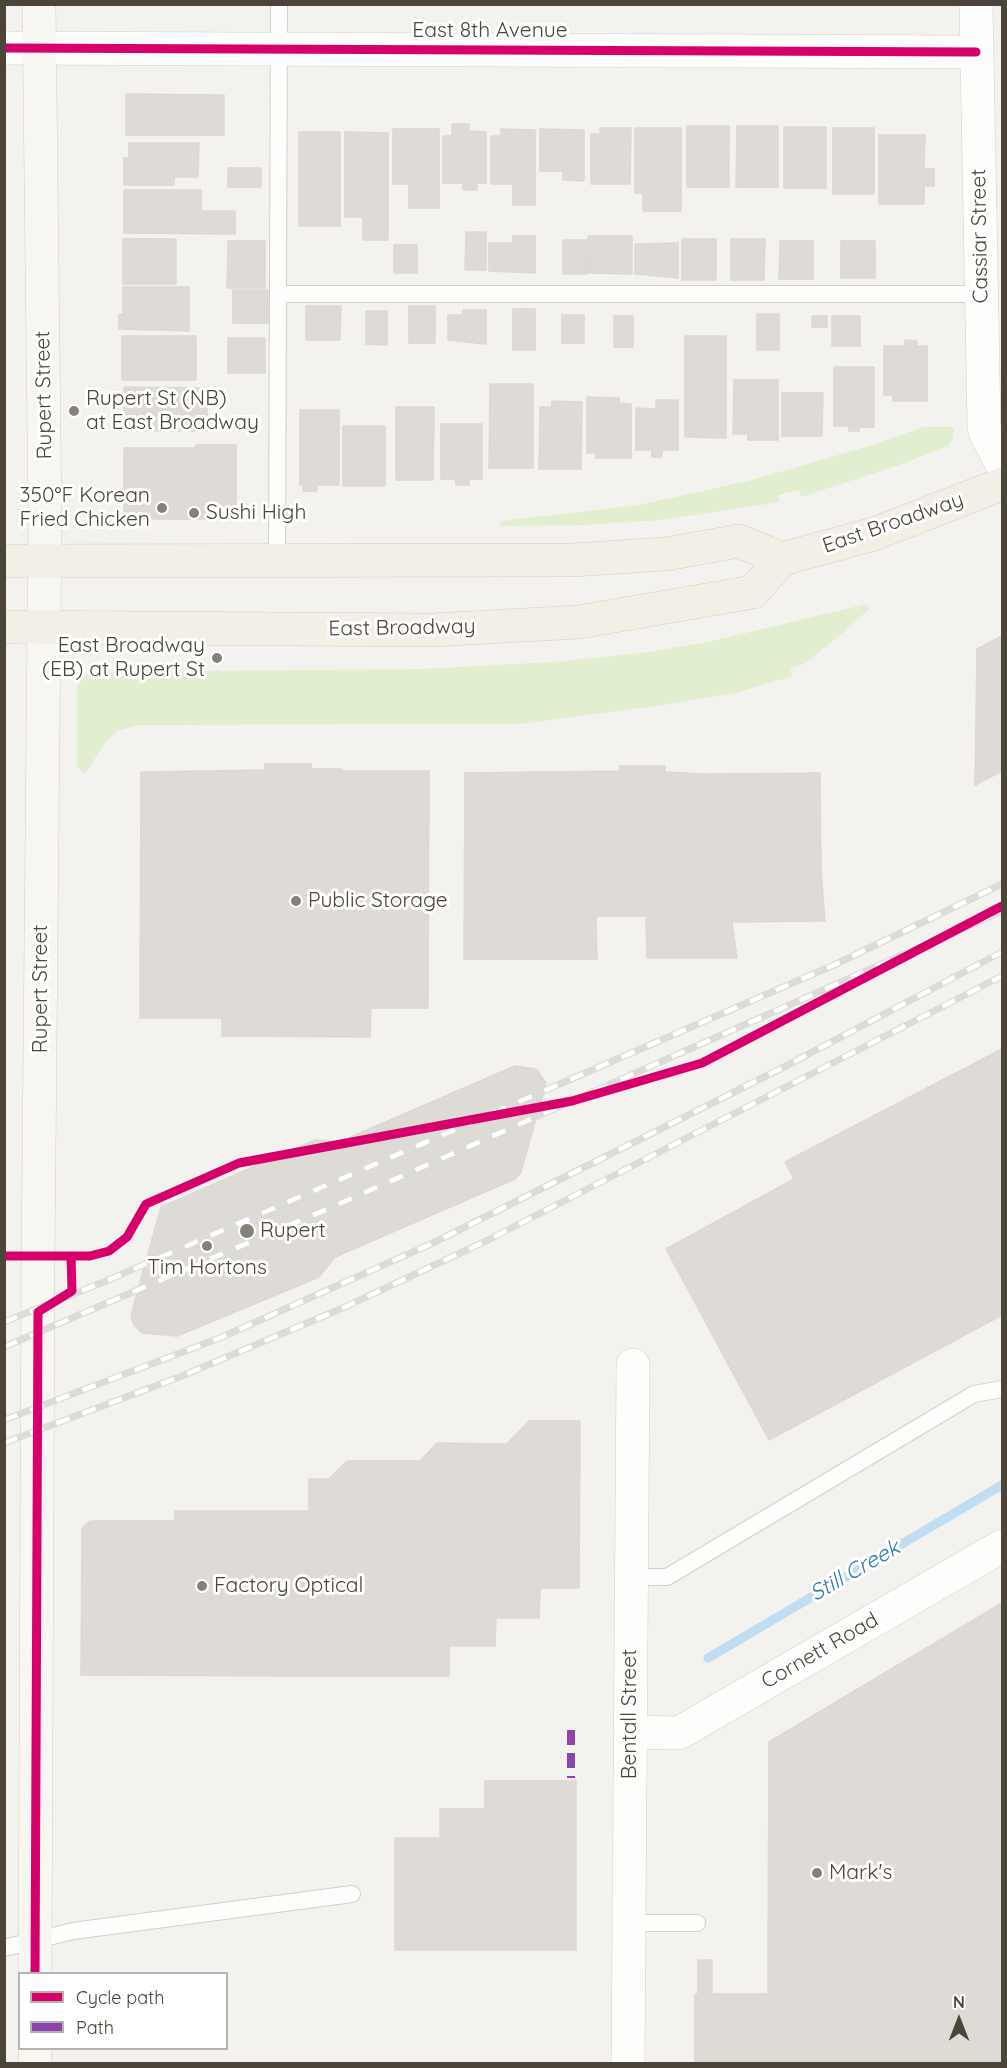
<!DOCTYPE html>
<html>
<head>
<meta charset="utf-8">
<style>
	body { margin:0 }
	#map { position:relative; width:1007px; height:2068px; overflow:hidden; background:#f4f2ee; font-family:Quicksand,sans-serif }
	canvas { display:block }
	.frame { position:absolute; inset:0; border:6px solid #4b4439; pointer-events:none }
	.legend { position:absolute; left:18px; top:1972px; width:210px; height:78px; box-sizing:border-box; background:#fff; border:2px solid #b7b4b0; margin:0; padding:8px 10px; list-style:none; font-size:18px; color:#4b4439 }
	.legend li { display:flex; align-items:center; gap:12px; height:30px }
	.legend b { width:30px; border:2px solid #b7b4b0 }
	.north { position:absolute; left:929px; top:1990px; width:60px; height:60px; -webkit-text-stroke:4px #fff; paint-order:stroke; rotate:0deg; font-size:16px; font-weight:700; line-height:24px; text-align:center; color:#4b4439 }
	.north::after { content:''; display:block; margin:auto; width:21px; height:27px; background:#4b4439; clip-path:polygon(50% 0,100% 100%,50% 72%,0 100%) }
</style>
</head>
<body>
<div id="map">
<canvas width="1007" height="2068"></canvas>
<div class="frame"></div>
<ul class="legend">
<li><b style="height:8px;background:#d6006c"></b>Cycle path</li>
<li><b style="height:8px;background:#8e44ad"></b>Path</li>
</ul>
<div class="north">N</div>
</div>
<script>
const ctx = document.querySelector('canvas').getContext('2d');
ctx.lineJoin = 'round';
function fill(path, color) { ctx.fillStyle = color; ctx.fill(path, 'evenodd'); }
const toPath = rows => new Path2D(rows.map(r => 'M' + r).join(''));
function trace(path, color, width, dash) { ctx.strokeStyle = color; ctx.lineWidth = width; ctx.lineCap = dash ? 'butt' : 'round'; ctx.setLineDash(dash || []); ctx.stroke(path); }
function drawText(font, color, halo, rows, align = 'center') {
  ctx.font = font + ' Quicksand,sans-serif'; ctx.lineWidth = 6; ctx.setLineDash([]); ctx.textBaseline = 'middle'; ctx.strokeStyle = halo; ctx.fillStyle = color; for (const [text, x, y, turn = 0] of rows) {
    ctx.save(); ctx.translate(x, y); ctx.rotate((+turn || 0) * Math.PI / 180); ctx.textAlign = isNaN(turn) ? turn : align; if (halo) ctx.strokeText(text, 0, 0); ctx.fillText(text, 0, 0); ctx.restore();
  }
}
fill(toPath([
	[923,427,954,427,953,439,948,446,902,464,801,497,799,490,778,495,780,502,661,520,585,525,500,526,501,521,639,505,752,480,873,445],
	[867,604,869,609,843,633,804,664,790,668,793,676,735,693,664,705,520,724,138,725,118,731,106,741,85,774,77,766,77,687,83,676,95,672,423,669,553,662,642,653,708,642]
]), '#e1eecf');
trace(toPath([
	[708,1658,1002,1485]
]), '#c0ddf1', 9);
const building = toPath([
	[126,94,224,95,224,135,126,135,126,94],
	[452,124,469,124,469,131,486,132,486,183,477,183,477,190,463,190,463,183,443,183,443,136,452,136,452,124],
	[687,126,729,126,729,187,687,187,687,126],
	[737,126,778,126,778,187,736,187,737,126],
	[784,127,826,127,826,188,784,188,784,127],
	[600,128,631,128,630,184,591,184,591,134,600,134,600,128],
	[635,128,681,128,681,211,643,211,643,193,635,193,635,128],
	[833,128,874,128,874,194,833,194,833,128],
	[393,129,439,129,439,208,409,208,409,184,393,184,393,129],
	[501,129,535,130,535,205,513,205,513,184,491,184,491,136,501,136,501,129],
	[540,129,584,130,584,181,563,180,563,171,540,171,540,129],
	[299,132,340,132,340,226,299,226,299,132],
	[345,132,388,133,388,240,363,240,363,217,345,217,345,132],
	[879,135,925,135,924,169,934,169,934,186,924,186,924,204,879,204,879,135],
	[129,143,199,143,198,177,174,177,174,185,124,185,124,158,129,158,129,143],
	[228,168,261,168,261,187,228,187,228,168],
	[124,190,201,190,201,211,235,211,235,234,124,233,124,190],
	[466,232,486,232,486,270,465,270,466,232],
	[513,236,535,236,535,273,489,271,489,243,513,243,513,236],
	[588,236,632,236,632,274,587,273,588,236],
	[123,239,176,239,176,284,123,284,123,239],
	[682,239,716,239,716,280,682,280,682,239],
	[731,239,765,239,764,280,731,280,731,239],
	[563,240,586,240,586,274,563,274,563,240],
	[228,241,265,241,265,288,227,288,228,241],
	[780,241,813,241,813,279,779,279,780,241],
	[841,241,875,241,875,278,841,278,841,241],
	[678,243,678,278,635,274,635,244,678,243],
	[394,245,417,245,417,273,394,273,394,245],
	[123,287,189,287,189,331,119,329,119,314,123,314,123,287],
	[233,290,268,290,268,323,233,323,233,290],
	[306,306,341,306,340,340,306,340,306,306],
	[409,306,435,306,435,343,409,343,409,306],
	[513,309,535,309,535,350,513,350,513,309],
	[463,310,486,310,486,344,448,340,448,315,463,315,463,310],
	[366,311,387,311,387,345,366,344,366,311],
	[757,314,779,314,779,350,757,350,757,314],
	[562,315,584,315,584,343,562,343,562,315],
	[614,316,633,316,633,347,614,347,614,316],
	[812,316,827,316,827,327,812,327,812,316],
	[832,316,860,316,860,346,832,346,832,316],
	[122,336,196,336,196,380,122,380,122,336],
	[685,336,726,336,726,438,685,437,685,336],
	[228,338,265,338,265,373,228,373,228,338],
	[905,340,917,341,917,346,927,346,927,401,893,401,893,395,884,395,884,346,905,346,905,340],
	[834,367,874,367,874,427,859,427,859,431,849,431,849,426,834,426,834,367],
	[734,380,778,380,778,440,748,440,748,434,733,434,734,380],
	[490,384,533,384,533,468,489,468,490,384],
	[124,387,207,388,207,431,124,431,124,387],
	[782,393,823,393,822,436,782,436,782,393],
	[587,397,619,398,619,403,631,404,631,458,596,458,596,453,587,453,587,397],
	[656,400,678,400,678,450,662,450,662,457,652,457,652,450,636,450,636,408,656,409,656,400],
	[552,401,582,402,581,469,539,469,540,407,552,407,552,401],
	[396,407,434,407,433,480,396,480,396,407],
	[300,410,339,410,339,485,317,485,317,491,303,491,303,485,300,485,300,410],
	[441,424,482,424,482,479,469,479,469,485,456,485,456,479,441,479,441,424],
	[343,426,385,426,385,486,343,486,343,426],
	[196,445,236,445,236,519,196,519,196,445],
	[124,448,196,448,196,519,124,519,124,448],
	[1002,636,1002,771,975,785,977,649,1002,636],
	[265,764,311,764,311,769,342,769,342,771,429,771,428,1008,371,1008,370,1037,222,1036,222,1018,140,1018,141,772,265,770,265,764],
	[620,766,665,766,665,772,703,774,820,773,821,871,825,921,732,922,737,958,647,958,646,916,596,916,597,959,464,959,465,773,620,771,620,766],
	[1002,1049,1002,1315,769,1440,666,1249,794,1179,785,1162,1002,1049],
	[515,1066,536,1069,546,1083,521,1172,515,1179,335,1257,319,1277,177,1336,142,1333,134,1325,131,1317,135,1300,161,1207,315,1140,339,1142,515,1066],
	[529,1421,580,1421,579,1588,540,1588,539,1618,496,1618,495,1646,449,1646,449,1676,309,1676,309,1479,329,1479,347,1461,420,1461,437,1443,507,1444,529,1421],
	[175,1511,309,1511,309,1676,81,1675,82,1528,90,1521,175,1521,175,1511],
	[1002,1603,1002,1968,768,1967,769,1742,1002,1603],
	[485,1781,576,1781,576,1950,395,1950,395,1838,440,1838,440,1809,485,1809,485,1781],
	[698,1960,712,1960,712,1994,698,1994,698,1960],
	[768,1967,1002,1968,1002,2064,695,2064,695,1994,768,1994,768,1967]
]);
fill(building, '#dedbd6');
trace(building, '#dcd9d4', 1.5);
const service = toPath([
	[279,294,981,294],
	[277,562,279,4],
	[631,1577,667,1577,974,1394,1002,1389],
	[629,1923,697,1923],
	[4,1948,73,1931,352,1894]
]);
const minor = toPath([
	[976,4,984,424,985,432,1002,464],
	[4,48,976,52],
	[630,1732,679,1733,1002,1546],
	[628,2064,633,1365]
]);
const secondary = toPath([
	[35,1974,38,1256,45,522,39,4],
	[35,2064,35,2048]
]);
const primary = toPath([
	[4,561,572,560,666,554,739,541,782,559],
	[4,627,432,630,579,622,753,592,782,559,874,534,1002,484]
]);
trace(service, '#d2d0cb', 18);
trace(minor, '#d2d0cb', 34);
trace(secondary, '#d3cfc5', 34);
trace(primary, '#d6cebb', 34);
trace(service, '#fdfdfc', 16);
trace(minor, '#fdfdfc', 33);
trace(secondary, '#f7f6f1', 33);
trace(primary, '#f2efe6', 33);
const rail = toPath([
	[4,1322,106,1281,834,965,1002,884],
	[4,1347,332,1207,1002,911],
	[4,1420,222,1337,433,1243,784,1067,1002,952],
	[4,1443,182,1376,345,1307,488,1240,1002,976]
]);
trace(rail, '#dbdbda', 7);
trace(rail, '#fff', 4.5, [14]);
trace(toPath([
	[571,1730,571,1778]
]), '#8e44ad', 8, [15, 8]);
trace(toPath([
	[4,48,976,52],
	[4,1256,90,1256,109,1251,127,1237,146,1204,239,1163,572,1101,702,1063,1002,906],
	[35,1974,38,1312,72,1291,71,1256]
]), '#d6006c', 9);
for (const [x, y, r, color] of [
	[74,411,6,"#868178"],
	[162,508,6,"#868178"],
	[194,513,6,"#868178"],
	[217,658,6,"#868178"],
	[296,901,6,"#868178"],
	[247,1231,8,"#868178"],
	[207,1246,6,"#868178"],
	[202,1586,6,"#868178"],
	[817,1873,6,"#868178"]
]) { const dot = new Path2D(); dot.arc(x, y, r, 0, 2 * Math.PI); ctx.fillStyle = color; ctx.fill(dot); trace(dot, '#fff', 2); }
drawText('21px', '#4b4439', '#fff', [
	["East 8th Avenue",490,31],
	["Cassiar Street",980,236,-91],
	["Rupert Street",44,395,-91],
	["East Broadway",893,523,-19],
	["East Broadway",402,628,-1],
	["Rupert Street",41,989,-90],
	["Cornett Road",820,1651,-30],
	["Bentall Street",630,1714,-90]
]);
drawText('21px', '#4b4439', '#fff', [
	["Rupert St (NB)",86,399],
	["at East Broadway",86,423],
	["350°F Korean",150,496,"right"],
	["Fried Chicken",150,520,"right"],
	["Sushi High",206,513],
	["East Broadway",205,646,"right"],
	["(EB) at Rupert St",205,670,"right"],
	["Public Storage",308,901],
	["Rupert",260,1231],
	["Tim Hortons",207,1268,"center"],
	["Factory Optical",214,1586],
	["Mark's",829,1873]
], 'left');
drawText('italic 22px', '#2e7ab2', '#fff', [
	["Still Creek",855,1571,-30]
]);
</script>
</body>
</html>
